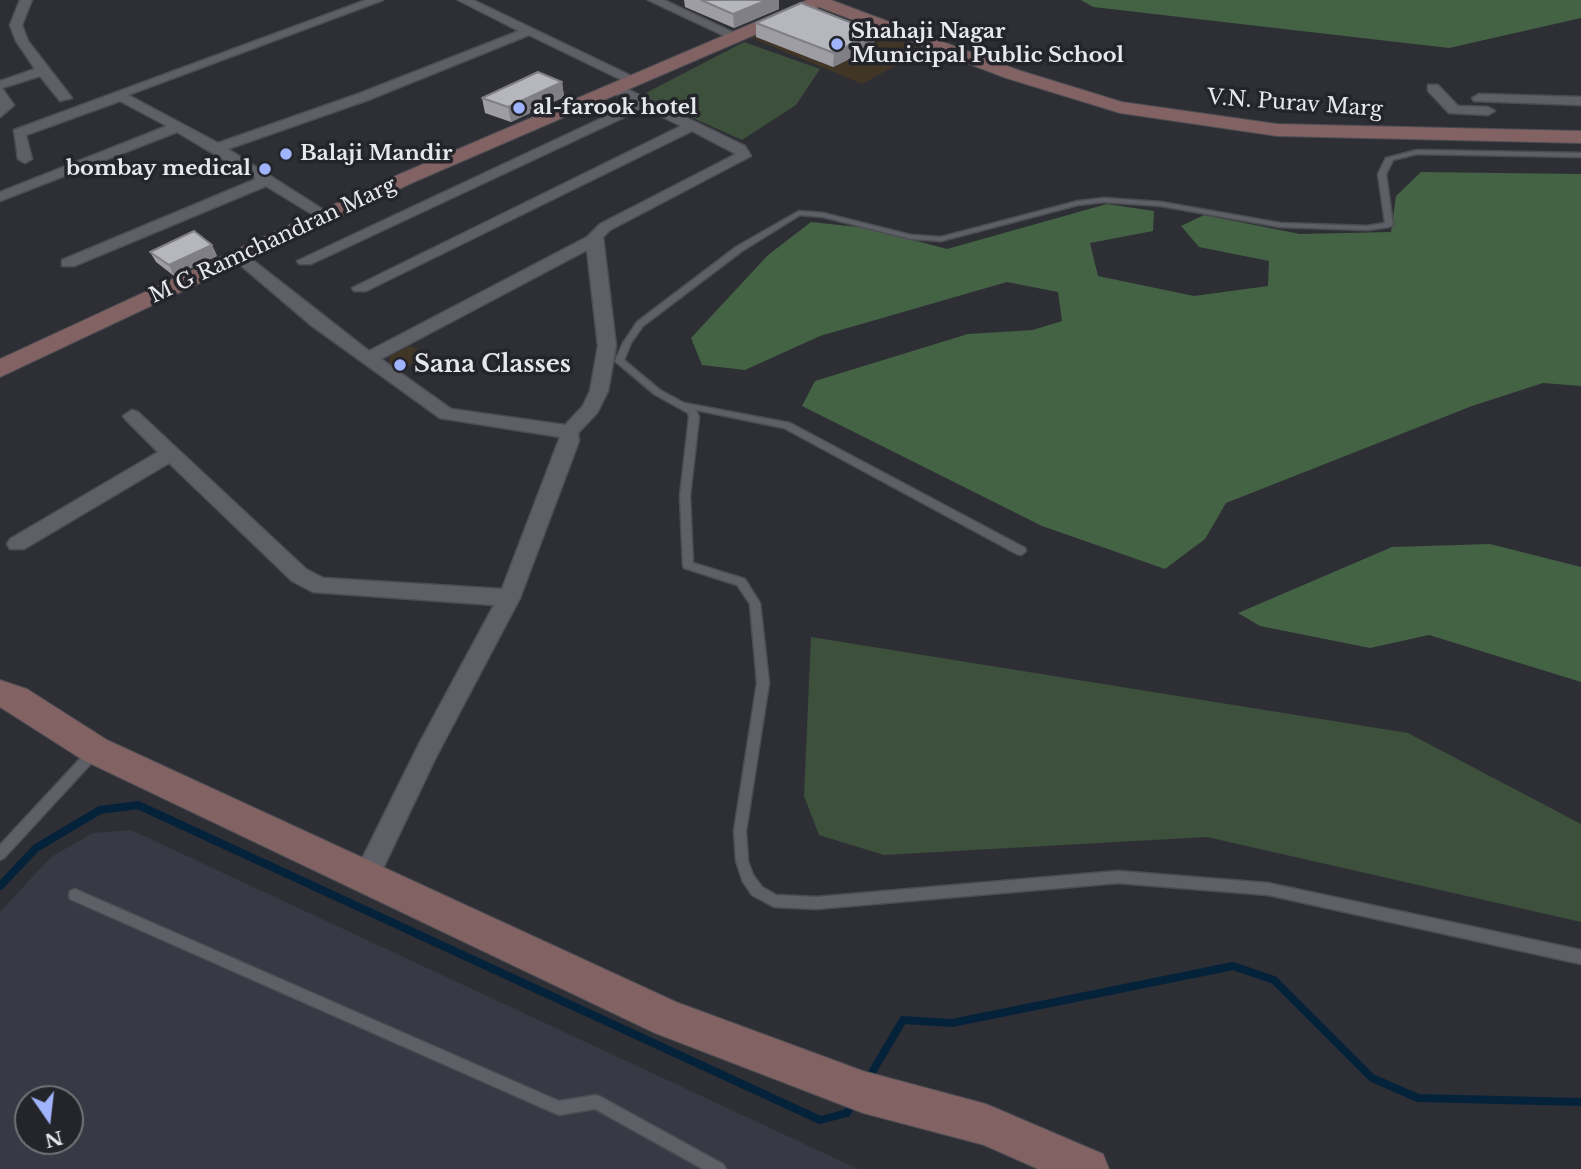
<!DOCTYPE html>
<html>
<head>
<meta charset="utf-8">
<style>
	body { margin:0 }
	#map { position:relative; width:1581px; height:1169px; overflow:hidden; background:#2e2f35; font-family:"Libre Baskerville",serif }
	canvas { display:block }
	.north { position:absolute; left:14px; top:1085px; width:70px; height:70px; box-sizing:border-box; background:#24252b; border:2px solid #727378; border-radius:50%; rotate:166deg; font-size:19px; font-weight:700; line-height:28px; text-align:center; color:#e7e8ec }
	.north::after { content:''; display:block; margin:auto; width:24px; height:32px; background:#a0b3fd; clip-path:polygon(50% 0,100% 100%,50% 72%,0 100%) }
</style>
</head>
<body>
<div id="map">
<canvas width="1581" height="1169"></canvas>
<div class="north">N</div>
</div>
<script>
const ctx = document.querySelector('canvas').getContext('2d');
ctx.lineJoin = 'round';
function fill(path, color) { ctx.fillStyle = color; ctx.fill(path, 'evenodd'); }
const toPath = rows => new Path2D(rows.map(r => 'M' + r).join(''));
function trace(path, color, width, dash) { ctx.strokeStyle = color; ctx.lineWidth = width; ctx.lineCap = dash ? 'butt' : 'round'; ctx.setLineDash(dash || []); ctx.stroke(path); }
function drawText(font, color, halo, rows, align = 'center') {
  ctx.font = font + ' "Libre Baskerville",serif'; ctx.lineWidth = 7; ctx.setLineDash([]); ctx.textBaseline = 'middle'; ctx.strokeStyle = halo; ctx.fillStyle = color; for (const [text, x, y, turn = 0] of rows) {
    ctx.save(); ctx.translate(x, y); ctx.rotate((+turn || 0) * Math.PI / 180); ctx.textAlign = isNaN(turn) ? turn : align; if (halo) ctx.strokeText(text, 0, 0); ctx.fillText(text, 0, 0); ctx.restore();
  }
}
fill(toPath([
	[813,7,924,50,862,84,750,37],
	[410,346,433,356,389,373,390,356]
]), '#413526');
fill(toPath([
	[131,830,858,1169,0,1169,0,912,51,857,93,833],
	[28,1099,70,1099,70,1141,28,1141]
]), '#383944');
fill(toPath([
	[744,42,820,69,796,105,742,140,642,95],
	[811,637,1408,733,1581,824,1581,922,1207,837,884,855,819,835,804,796]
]), '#3c503c');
fill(toPath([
	[1081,0,1581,0,1581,18,1449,48,1093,7],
	[1421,172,1581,174,1581,386,1543,383,1472,406,1226,503,1205,539,1165,569,1042,526,802,406,815,381,968,334,1033,330,1062,321,1058,292,1007,282,820,336,745,370,702,365,691,338,768,255,811,222,867,228,947,249,1107,204,1154,211,1153,231,1090,243,1098,276,1194,296,1268,286,1269,261,1199,247,1181,226,1204,215,1300,234,1391,232,1396,196],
	[1490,544,1581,567,1581,682,1429,635,1370,648,1260,626,1238,613,1392,547]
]), '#446244');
trace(toPath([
	[0,886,36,848,100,810,138,805,820,1120,847,1113,853,1103],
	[868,1079,903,1020,952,1023,1233,966,1274,980,1372,1078,1418,1098,1581,1102]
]), '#05223b', 8);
const lane = toPath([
	[1417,150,1581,153,1581,157,1417,154,1393,160,1386,174,1393,225,1389,227,1367,230,1280,227,1161,206,1104,202,1078,205,941,241,911,239,823,217,800,215,742,251,643,326,631,343,624,360,660,390,684,403,790,423,1025,548,1026,551,1021,555,1017,554,784,428,696,410,699,417,690,496,693,563,745,579,760,603,769,683,746,831,748,861,753,875,762,887,776,895,816,897,1118,871,1268,883,1581,950,1581,964,1268,895,1118,883,816,909,774,907,752,895,743,882,736,861,734,831,757,683,750,604,737,585,684,568,683,565,680,496,689,417,688,413,654,394,615,361,623,343,637,322,736,247,799,211,823,213,911,235,941,237,1078,201,1104,198,1161,202,1280,223,1367,226,1385,223,1378,174,1386,158,1417,150],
	[94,747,98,748,100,752,98,756,4,858,0,860,0,845,90,748,94,747],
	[75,889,559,1101,596,1095,601,1097,723,1164,726,1169,703,1169,595,1109,559,1115,554,1113,70,899,69,895,70,891,75,889]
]);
const street = toPath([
	[20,0,32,0,22,25,28,41,72,98,60,101,40,76,2,88,14,105,0,117,0,81,35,69,16,41,10,25,20,0],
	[366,0,383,0,128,95,218,143,358,94,519,31,458,0,473,0,642,81,630,84,529,35,368,100,228,149,330,214,333,217,325,222,266,186,74,266,62,266,62,260,256,179,177,132,0,201,0,192,167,126,120,101,26,135,32,159,25,163,18,159,14,130,366,0],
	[648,0,664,0,741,36,731,39,648,0],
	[1428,85,1438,85,1458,106,1488,107,1495,111,1488,115,1449,113,1428,91,1428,85],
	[611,86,621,86,745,146,751,156,610,230,603,237,616,346,608,391,597,413,578,433,579,441,520,598,436,757,375,885,366,889,357,885,353,877,357,869,419,744,494,605,313,592,292,581,169,463,24,549,10,549,7,544,10,539,158,452,126,420,123,416,132,410,138,412,306,569,323,578,502,589,560,437,440,418,312,326,231,257,233,254,245,254,369,351,587,237,600,224,736,154,692,131,366,291,354,291,352,288,681,126,644,108,311,264,299,264,297,261,634,103,611,92,611,86],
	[587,250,598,346,590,391,583,406,565,425,451,409,381,359,587,250],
	[1479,94,1581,97,1581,105,1474,101,1472,98,1479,94]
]);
const secondary = toPath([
	[807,0,831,0,1018,70,1122,102,1277,124,1581,131,1581,143,1277,136,1120,113,1006,78,819,7,414,182,0,377,0,359,400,174,807,0],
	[0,680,27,689,107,740,676,1002,863,1071,986,1104,1103,1154,1109,1169,1038,1169,984,1145,863,1113,655,1033,83,760,0,707,0,680]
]);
trace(lane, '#4c4d53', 3);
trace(street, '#4c4d53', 3);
trace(secondary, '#4c4d53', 2);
fill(lane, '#5f6067');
fill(street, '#5f6067');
fill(secondary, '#826263');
fill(toPath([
	[684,0,779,0,779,9,734,28,685,7],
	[756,23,875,32,874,47,833,67,756,37],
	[562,82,564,97,511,122,485,113,482,98],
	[212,245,217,256,174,276,156,262,150,252]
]), '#9d9da3');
fill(toPath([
	[767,0,779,0,779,9,734,28,733,14],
	[875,32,874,47,833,67,834,53],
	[562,82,564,97,511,122,508,107],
	[212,245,217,256,174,276,169,265]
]), '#7f7f85');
const building = toPath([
	[701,0,767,0,733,14,701,0],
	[801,3,875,32,834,53,756,23,801,3],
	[538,72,562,82,508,107,482,98,538,72],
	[194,231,212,245,169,265,150,252,194,231]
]);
fill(building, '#b6b6be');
trace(building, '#7f7f85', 2);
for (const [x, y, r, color] of [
	[837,44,7,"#a0b3fd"],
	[519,108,7,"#a0b3fd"],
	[286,154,7,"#a0b3fd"],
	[265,169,7,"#a0b3fd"],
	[400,365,7,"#a0b3fd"]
]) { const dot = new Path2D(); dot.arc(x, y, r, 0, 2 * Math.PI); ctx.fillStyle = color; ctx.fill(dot); trace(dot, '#24252b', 2.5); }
drawText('bold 21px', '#e7e8ec', '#24252b', [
	["Shahaji Nagar",851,32],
	["Municipal Public School",851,56],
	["al-farook hotel",533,108],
	["Balaji Mandir",300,154],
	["bombay medical",251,169,"right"]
], 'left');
drawText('21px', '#e7e8ec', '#24252b', [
	["V.N. Purav Marg",1295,104,4],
	["M G Ramchandran Marg",273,241,-25]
]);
drawText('bold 24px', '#e7e8ec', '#24252b', [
	["Sana Classes",414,365]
], 'left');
</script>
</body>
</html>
